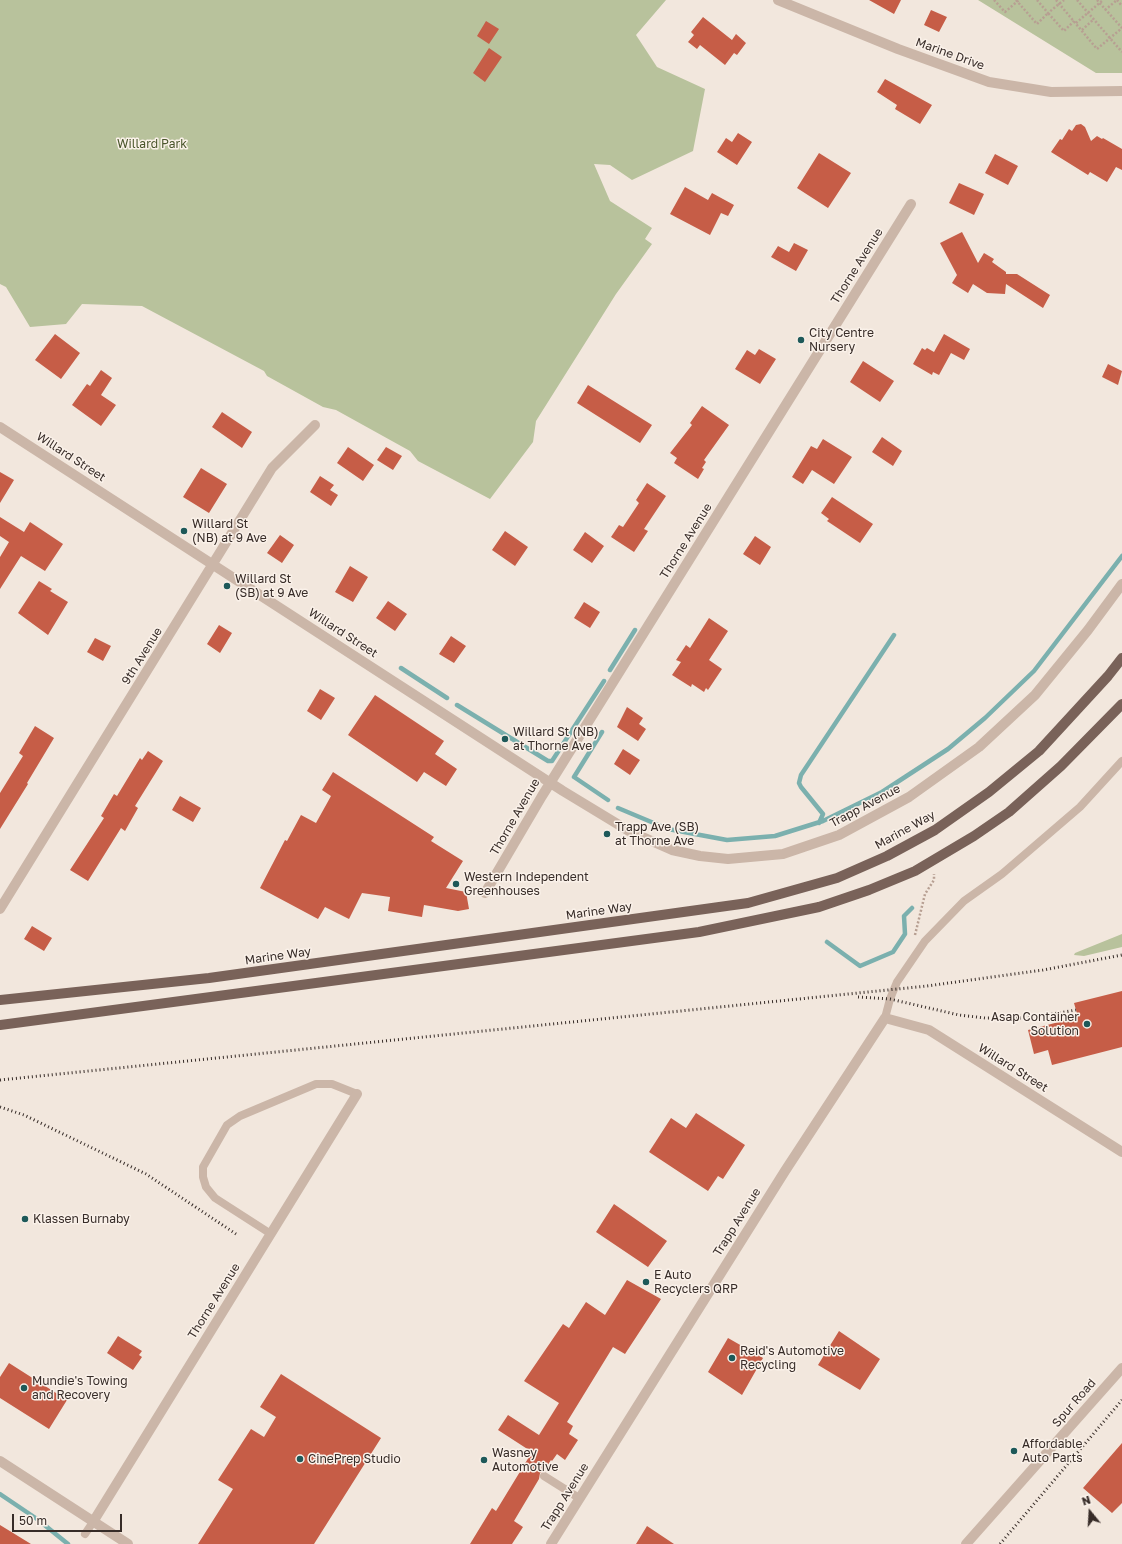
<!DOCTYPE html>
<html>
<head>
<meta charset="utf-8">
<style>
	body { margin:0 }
	#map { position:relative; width:1122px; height:1544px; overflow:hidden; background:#f2e7dd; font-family:"Golos Text",sans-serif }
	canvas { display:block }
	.north { position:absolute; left:1070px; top:1492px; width:40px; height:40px; -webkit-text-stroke:3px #faf1e9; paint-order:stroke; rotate:342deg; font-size:11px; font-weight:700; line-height:16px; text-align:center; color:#372c28 }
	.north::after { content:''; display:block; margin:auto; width:14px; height:18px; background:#372c28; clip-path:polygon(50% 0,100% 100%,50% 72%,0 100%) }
	.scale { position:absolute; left:12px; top:1514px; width:110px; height:18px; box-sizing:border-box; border:2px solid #372c28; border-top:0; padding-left:5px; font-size:12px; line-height:14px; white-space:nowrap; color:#372c28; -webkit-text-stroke:3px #faf1e9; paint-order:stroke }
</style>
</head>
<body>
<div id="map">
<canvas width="1122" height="1544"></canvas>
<div class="north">N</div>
<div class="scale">50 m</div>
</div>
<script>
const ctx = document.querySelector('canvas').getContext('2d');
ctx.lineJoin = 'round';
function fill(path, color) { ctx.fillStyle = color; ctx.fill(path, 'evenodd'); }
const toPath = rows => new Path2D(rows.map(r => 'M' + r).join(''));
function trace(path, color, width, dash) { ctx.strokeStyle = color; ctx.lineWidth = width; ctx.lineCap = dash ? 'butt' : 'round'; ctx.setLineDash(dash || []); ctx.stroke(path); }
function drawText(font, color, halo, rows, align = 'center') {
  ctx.font = font + ' "Golos Text",sans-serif'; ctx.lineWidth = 3; ctx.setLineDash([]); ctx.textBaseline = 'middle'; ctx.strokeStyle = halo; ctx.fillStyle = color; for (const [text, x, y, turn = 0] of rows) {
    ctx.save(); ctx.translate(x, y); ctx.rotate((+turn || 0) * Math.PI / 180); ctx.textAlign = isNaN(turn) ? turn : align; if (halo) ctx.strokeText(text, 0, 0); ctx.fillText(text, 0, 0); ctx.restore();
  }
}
fill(toPath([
	[0,0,666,0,636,35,657,67,705,89,693,151,632,180,610,165,594,164,610,201,652,228,645,239,652,244,616,294,536,421,533,442,490,499,418,461,410,451,336,410,323,407,267,376,264,371,142,306,82,304,66,324,30,327,6,287,0,284],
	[978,0,1122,0,1122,73,1096,73],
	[1122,934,1122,947,1084,956,1074,955,1075,953]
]), '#b8c29c');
trace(toPath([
	[401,668,447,698],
	[610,670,635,630],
	[457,705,548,761,552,761,604,681],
	[602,732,574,777,608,800],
	[618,808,668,829,727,840,775,836,823,821,882,792,948,749,985,718,1034,671,1122,556],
	[819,823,823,814,801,787,799,783,801,775,894,635],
	[827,942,860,966,893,952,905,934,904,916,912,908],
	[0,1494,37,1519,68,1544]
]), '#7bb0ae', 4.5);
fill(toPath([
	[869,0,901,0,894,14],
	[931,10,947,17,939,32,924,25],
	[703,17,732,40,736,34,746,43,737,55,734,53,725,65,700,45,697,49,688,42,694,35,691,32],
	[486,21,499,29,489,44,477,36],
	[489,48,502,57,485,82,473,73],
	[885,79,932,105,920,124,895,109,897,105,877,92],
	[1081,124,1085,127,1091,141,1097,136,1102,139,1103,138,1122,149,1122,170,1116,167,1107,182,1090,172,1088,175,1051,152,1060,139,1062,140,1069,129,1072,131,1076,125],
	[738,133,752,142,737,165,717,152,726,138,732,142],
	[819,153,851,173,828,208,797,188],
	[995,154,1018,166,1008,185,985,173],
	[959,183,984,194,974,215,949,203],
	[685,187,708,200,712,193,734,205,728,216,721,213,710,235,670,214],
	[962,232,978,263,984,253,994,259,992,262,1006,272,1006,274,1017,274,1050,295,1043,308,1006,284,1005,294,987,293,973,284,968,293,952,283,957,275,940,243],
	[794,243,808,250,796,271,771,257,778,246,789,252],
	[55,334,80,353,61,379,35,360],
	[944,334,970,349,964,360,951,353,939,375,933,372,932,375,913,364,922,348,925,350,927,348,934,352],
	[759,349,776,359,760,384,735,369,747,350,755,355],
	[863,361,894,381,880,402,850,382],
	[1108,364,1122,371,1118,385,1102,377],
	[101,370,112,378,101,395,116,405,101,426,72,405,87,384,90,386],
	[588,385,652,425,640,443,577,403],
	[702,406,729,425,704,460,706,462,702,468,704,469,698,479,674,463,677,458,670,453,692,425,690,423],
	[222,412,252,432,242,448,212,427],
	[882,437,902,451,893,466,872,452],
	[823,439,852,457,834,484,812,470,803,484,792,477,811,446,817,449],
	[348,447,374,465,363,481,337,463],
	[386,447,402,456,393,470,377,460],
	[201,468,227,484,209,513,183,497],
	[0,472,14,480,0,503],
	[320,476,334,485,330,490,338,495,331,506,310,492],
	[647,483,666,496,644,529,648,531,634,552,611,537,619,525,623,527,639,503,636,500],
	[832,497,873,524,860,543,827,521,829,519,821,513],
	[0,517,24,532,30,522,63,544,45,571,21,556,0,589,0,557,9,542,0,536],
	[505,531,528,547,515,566,492,550],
	[585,532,604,546,592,563,573,550],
	[280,535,294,545,282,563,267,553],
	[755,536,771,547,760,565,743,554],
	[350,566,368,577,353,602,335,592],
	[39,581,52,589,50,591,68,602,48,635,18,613],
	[388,601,407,614,395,631,376,618],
	[584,602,600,612,590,628,574,618],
	[709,618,728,631,709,660,722,669,708,690,706,688,704,692,692,684,691,687,672,675,681,662,676,660,686,645,690,648],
	[219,625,232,633,220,653,207,644],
	[451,636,466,646,454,663,439,654],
	[95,638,111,646,103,661,87,652],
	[320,689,335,698,321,720,307,711],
	[375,695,444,741,435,754,457,769,446,786,424,772,417,782,348,735],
	[627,707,643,718,639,724,646,729,638,741,617,727],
	[35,726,54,738,27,783,28,784,0,829,0,793,23,756,19,753],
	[623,749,640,760,630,775,614,764],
	[148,751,163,761,135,806,138,808,125,831,121,828,88,881,70,870,104,818,101,816,114,794,117,796,140,758,142,760],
	[333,772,434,837,431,841,463,861,446,888,466,892,469,909,458,911,424,905,422,917,388,911,390,897,362,893,349,919,325,907,318,919,260,888,285,840,287,841,301,815,316,823,331,796,322,790],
	[180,796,201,808,193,822,172,810],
	[32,926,52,938,44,951,24,939],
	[1122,991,1122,1047,1052,1065,1048,1050,1034,1054,1028,1030,1078,1017,1074,1003],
	[696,1113,745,1145,723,1179,718,1176,708,1191,649,1152,671,1118,686,1128],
	[614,1204,667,1241,648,1267,596,1232],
	[627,1280,661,1299,625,1354,613,1347,567,1422,573,1426,569,1434,578,1440,565,1460,557,1454,552,1461,551,1460,544,1471,540,1473,539,1479,514,1521,523,1527,512,1544,470,1544,492,1508,496,1511,532,1452,498,1430,508,1415,539,1435,559,1403,524,1381,563,1324,569,1328,586,1302,605,1315],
	[839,1331,880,1359,860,1390,818,1365],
	[118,1336,142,1351,139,1355,142,1357,133,1370,107,1353],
	[728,1338,763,1358,742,1395,708,1372],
	[9,1363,67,1400,49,1429,0,1398,0,1377],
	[281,1374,381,1438,314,1544,198,1544,233,1489,218,1480,251,1429,264,1437,276,1417,260,1407],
	[1122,1443,1122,1503,1112,1513,1083,1488],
	[0,1525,31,1544,0,1544],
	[647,1526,674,1544,636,1544]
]), '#c65d47');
trace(toPath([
	[994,0,1005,12,1019,0],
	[1016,0,1037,24,1048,13,1064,31,1074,21],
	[1037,0,1048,13,1064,0],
	[1056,0,1097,49,1122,28],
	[1077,0,1122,52],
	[1097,0,1122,28],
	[1117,0,1122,6],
	[1105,10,1117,0],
	[1076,23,1103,0],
	[1082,30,1094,19],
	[915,935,925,894,934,880,934,874]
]), '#b79f92', 2.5, [2, 2]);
trace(toPath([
	[885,1018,890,999,897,982,925,941,964,901,1002,874,1080,807,1122,761],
	[271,1234,215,1198,206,1187,203,1177,203,1167,227,1125,240,1116,316,1084,332,1084,357,1094],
	[544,1476,579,1498],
	[85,1534,93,1522]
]), '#cbb6a8', 8);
trace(toPath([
	[0,427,563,791,629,831,672,850,700,856,728,859,783,854,839,835,909,797,979,747,1035,695,1088,630,1122,584],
	[485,893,542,796,911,204],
	[0,909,272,468,315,425],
	[0,1461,128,1544],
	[93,1522,357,1094],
	[551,1544,785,1171,885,1018,929,1030,1122,1152],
	[966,1544,1122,1368]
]), '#cbb6a8', 10);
trace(toPath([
	[778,0,898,49,989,82,1051,92,1122,91]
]), '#cbb6a8', 10);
trace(toPath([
	[0,1000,209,978,748,903,837,878,887,856,935,830,989,792,1039,751,1108,676,1122,658],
	[0,1025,699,932,819,907,869,890,915,871,974,836,1009,812,1061,766,1122,704]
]), '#796259', 10);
trace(toPath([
	[858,997,890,999,959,1015,985,1018,1029,1018,1076,1010],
	[0,1080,927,986,1043,970,1122,955],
	[0,1107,24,1115,146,1174,236,1234],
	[1000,1544,1122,1400]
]), '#372c28', 3, [1, 3]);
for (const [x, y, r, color] of [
	[801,340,4,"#1e5959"],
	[184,531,4,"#1e5959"],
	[227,586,4,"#1e5959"],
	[505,739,4,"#1e5959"],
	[607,834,4,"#1e5959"],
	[456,884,4,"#1e5959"],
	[1087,1024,4,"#1e5959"],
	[25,1219,4,"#1e5959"],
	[646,1282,4,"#1e5959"],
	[732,1358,4,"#1e5959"],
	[24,1388,4,"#1e5959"],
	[1014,1451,4,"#1e5959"],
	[300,1459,4,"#1e5959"],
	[484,1460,4,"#1e5959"]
]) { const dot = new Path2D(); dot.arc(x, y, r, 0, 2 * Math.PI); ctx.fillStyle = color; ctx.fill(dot); trace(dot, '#faf1e9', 1.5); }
drawText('12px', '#372c28', '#faf1e9', [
	["Marine Drive",950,54,20],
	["Thorne Avenue",857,266,-58],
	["Willard Street",71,457,33],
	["Thorne Avenue",686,541,-58],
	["Willard Street",343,633,33],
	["9th Avenue",142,656,-58],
	["Trapp Avenue",865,806,-28],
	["Thorne Avenue",515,817,-60],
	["Marine Way",905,830,-29],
	["Marine Way",599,911,-8],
	["Marine Way",278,956,-8],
	["Willard Street",1013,1068,32],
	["Trapp Avenue",737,1222,-58],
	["Thorne Avenue",214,1301,-58],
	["Spur Road",1074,1403,-49],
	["Trapp Avenue",565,1497,-58]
]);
drawText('12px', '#4a562c', '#faf1e9', [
	["Willard Park",152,144]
]);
drawText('12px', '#372c28', '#faf1e9', [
	["City Centre",809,333],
	["Nursery",809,347],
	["Willard St",192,524],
	["(NB) at 9 Ave",192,538],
	["Willard St",235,579],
	["(SB) at 9 Ave",235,593],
	["Willard St (NB)",513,732],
	["at Thorne Ave",513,746],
	["Trapp Ave (SB)",615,827],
	["at Thorne Ave",615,841],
	["Western Independent",464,877],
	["Greenhouses",464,891],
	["Asap Container",1079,1017,"right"],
	["Solution",1079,1031,"right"],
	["Klassen Burnaby",33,1219],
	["E Auto",654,1275],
	["Recyclers QRP",654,1289],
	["Reid's Automotive",740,1351],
	["Recycling",740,1365],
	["Mundie's Towing",32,1381],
	["and Recovery",32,1395],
	["Affordable",1022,1444],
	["Auto Parts",1022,1458],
	["Wasney",492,1453],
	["Automotive",492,1467],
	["CinePrep Studio",308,1459]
], 'left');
</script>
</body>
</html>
